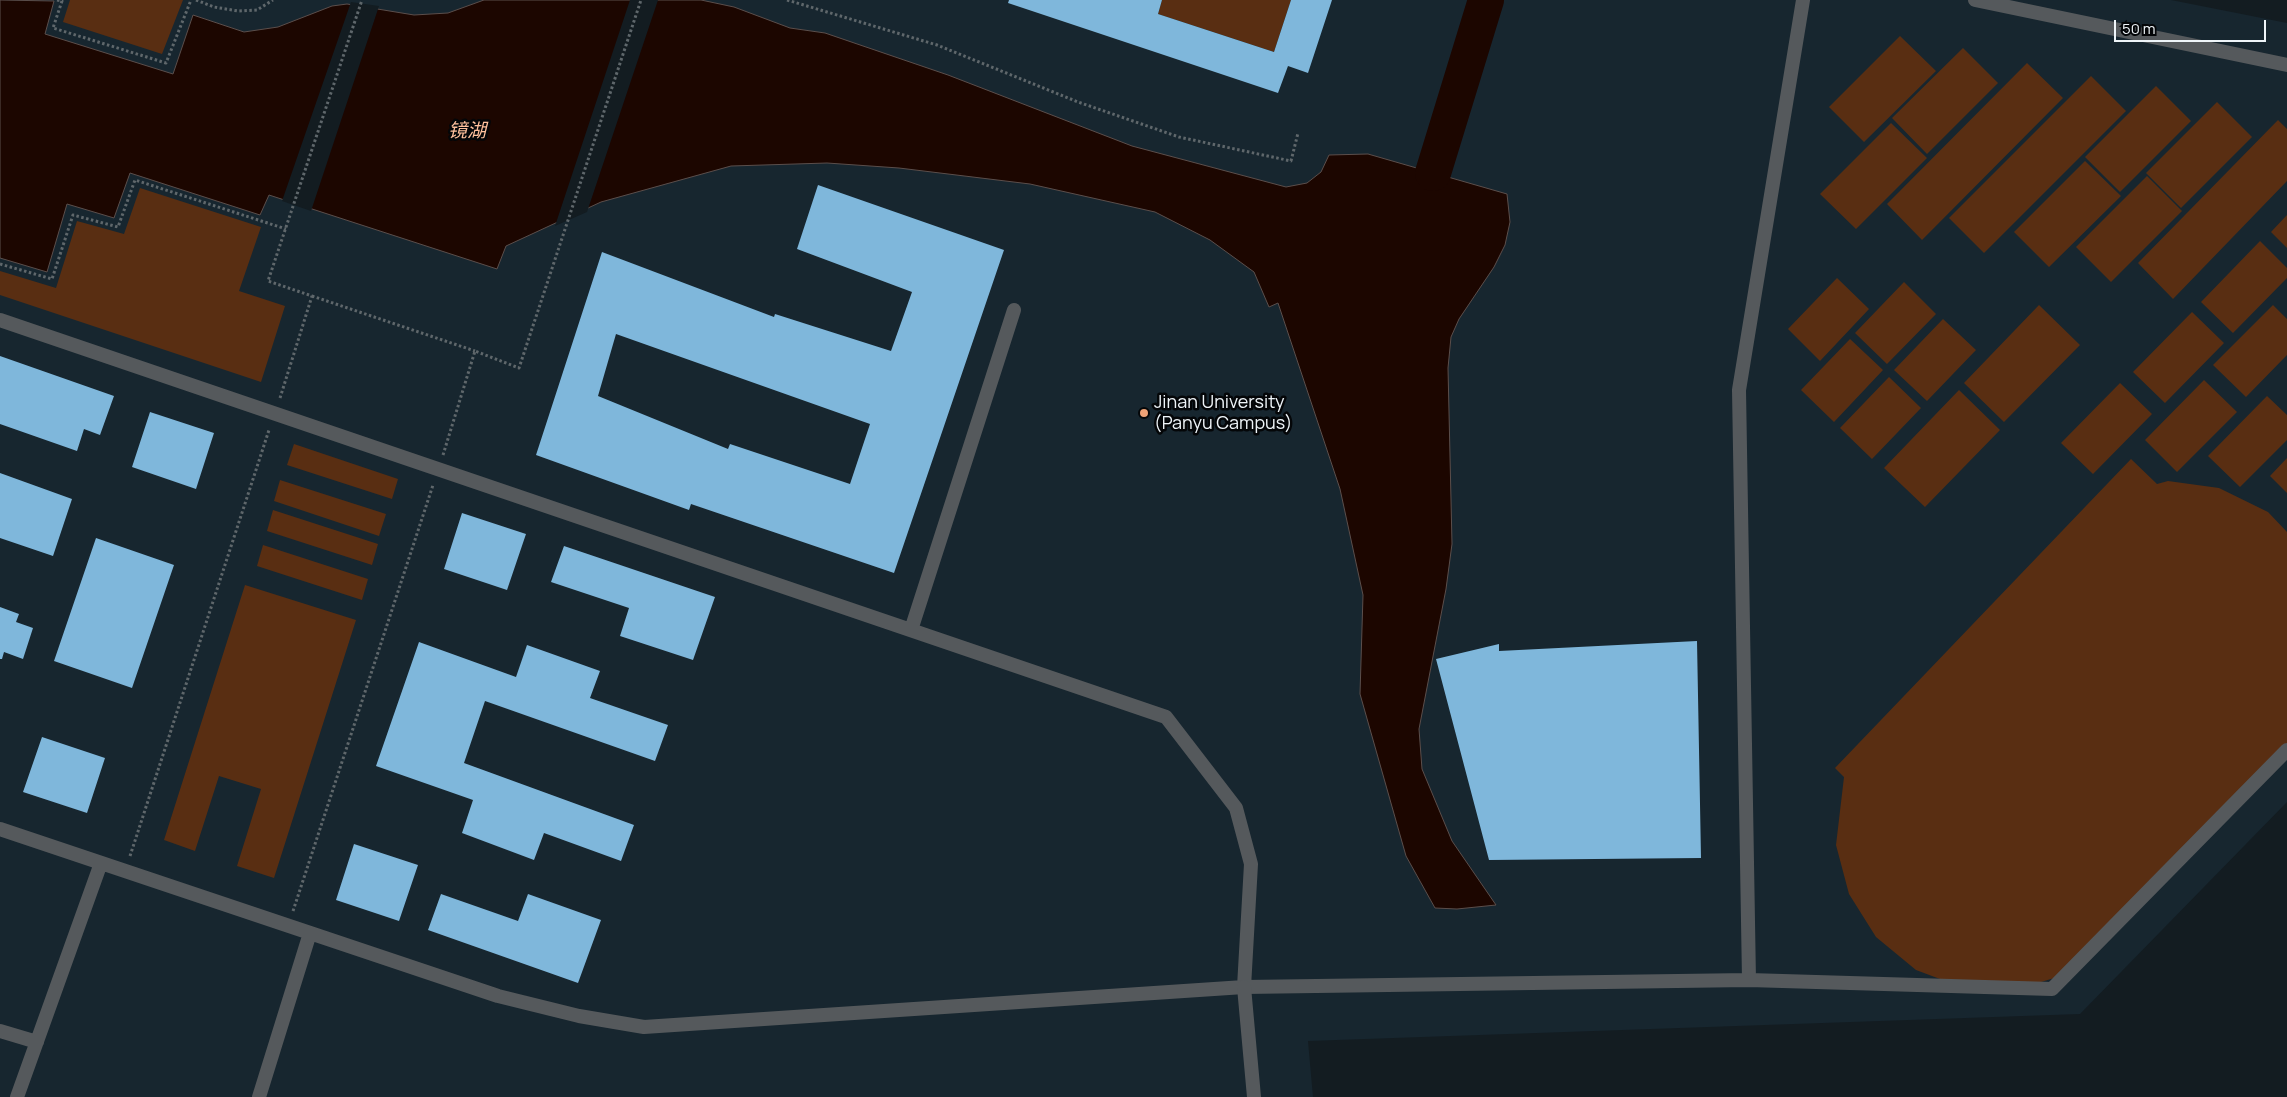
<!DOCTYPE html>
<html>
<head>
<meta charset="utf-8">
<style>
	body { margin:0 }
	#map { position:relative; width:2287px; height:1097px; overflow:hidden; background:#131c21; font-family:Manrope,sans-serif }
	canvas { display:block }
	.scale { position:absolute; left:2114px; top:20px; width:152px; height:22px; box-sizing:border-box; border:2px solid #eff5f9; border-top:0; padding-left:6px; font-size:15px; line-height:18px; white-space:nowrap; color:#eff5f9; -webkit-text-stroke:4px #040608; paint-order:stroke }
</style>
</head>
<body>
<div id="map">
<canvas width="2287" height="1097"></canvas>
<div class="scale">50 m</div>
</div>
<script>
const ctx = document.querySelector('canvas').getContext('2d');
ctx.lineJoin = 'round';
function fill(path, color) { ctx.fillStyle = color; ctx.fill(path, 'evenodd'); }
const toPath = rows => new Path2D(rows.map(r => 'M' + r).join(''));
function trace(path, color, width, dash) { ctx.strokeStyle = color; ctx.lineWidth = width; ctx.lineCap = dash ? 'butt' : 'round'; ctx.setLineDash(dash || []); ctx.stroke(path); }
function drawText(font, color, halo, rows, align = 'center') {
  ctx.font = font + ' Manrope,"Noto Sans SC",sans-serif'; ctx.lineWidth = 5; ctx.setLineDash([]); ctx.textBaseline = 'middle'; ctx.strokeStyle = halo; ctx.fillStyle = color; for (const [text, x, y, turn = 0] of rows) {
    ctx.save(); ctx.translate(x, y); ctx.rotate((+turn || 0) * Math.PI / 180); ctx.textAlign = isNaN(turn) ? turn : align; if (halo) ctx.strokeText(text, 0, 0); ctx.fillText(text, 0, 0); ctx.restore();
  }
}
fill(toPath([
	[0,0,2171,0,2287,23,2287,802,2080,1014,1308,1041,1313,1097,0,1097]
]), '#17262f');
fill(toPath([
	[70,0,183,0,162,54,63,22],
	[1162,0,1291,0,1274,52,1158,14],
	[1900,36,1936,71,1864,142,1829,107],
	[1963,48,1998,83,1927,154,1892,118],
	[2027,63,2063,98,1922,240,1887,204],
	[2091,76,2126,111,1984,253,1949,218],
	[2156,86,2191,121,2120,192,2085,157],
	[2217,102,2252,137,2181,208,2146,173],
	[2278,120,2287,129,2287,181,2173,299,2138,263],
	[1891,123,1927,158,1856,229,1820,194],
	[2085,161,2121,196,2049,267,2014,232],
	[2147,176,2182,211,2111,282,2076,247],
	[140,188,261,227,239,291,285,306,261,382,0,295,0,271,56,288,77,221,124,234],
	[2287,215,2287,248,2271,232],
	[2260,241,2287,268,2287,278,2233,333,2201,302],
	[1837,278,1869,309,1820,361,1788,329],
	[1904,282,1936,314,1887,364,1855,333],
	[2039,305,2080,345,2004,422,1964,383],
	[2273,305,2287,319,2287,355,2246,397,2213,365],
	[2192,312,2224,343,2165,403,2133,372],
	[1943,319,1976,350,1927,401,1894,370],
	[1850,339,1883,370,1834,422,1801,390],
	[1889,377,1921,408,1872,459,1840,428],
	[2204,380,2237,412,2177,472,2145,440],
	[2120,383,2152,414,2093,474,2061,443],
	[1959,390,2000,430,1925,507,1884,468],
	[2267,396,2287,415,2287,440,2240,487,2208,456],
	[294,444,398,479,392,499,287,465],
	[2287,458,2287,493,2270,476],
	[2131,459,2157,484,2168,481,2219,488,2268,512,2287,532,2287,753,2064,975,2015,990,1964,988,1916,970,1876,937,1849,894,1836,845,1844,777,1835,768],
	[280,480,386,514,379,536,274,501],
	[273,510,378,544,372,565,267,531],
	[263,545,368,579,362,600,257,566],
	[245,585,356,620,274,878,237,866,261,789,219,776,195,851,164,840]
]), '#592e12');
const water = toPath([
	[0,0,54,1,45,34,173,74,193,15,244,32,278,27,332,6,347,4,414,15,448,13,484,0,701,0,734,7,790,28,825,33,948,75,1132,146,1286,187,1307,183,1321,172,1329,155,1368,154,1507,194,1510,222,1505,245,1494,267,1459,319,1451,337,1448,368,1452,544,1446,589,1419,729,1422,769,1452,841,1496,905,1457,909,1435,908,1406,856,1360,694,1363,595,1340,489,1278,303,1269,307,1254,272,1210,240,1155,212,1030,184,899,168,827,163,731,166,601,202,506,246,497,269,269,195,260,215,130,173,114,218,67,204,47,272,0,258,0,0]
]);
fill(water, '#1c0600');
trace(water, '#5b4e4b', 1);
fill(toPath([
	[630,0,658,0,587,212,555,226],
	[351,2,379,6,311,211,282,201]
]), '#131c21');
trace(toPath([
	[1433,173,1486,0]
]), '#1c0600', 36);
fill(toPath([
	[1009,0,1162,0,1158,14,1274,52,1291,0,1332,0,1308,73,1288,66,1278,93,1008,3],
	[818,185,1004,250,894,573,691,504,689,510,536,455,602,252,774,317,775,314,891,351,912,292,797,249],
	[616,334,870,424,850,484,730,444,728,449,598,396],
	[0,356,114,396,100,435,84,429,77,451,0,424],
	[150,412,214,433,196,489,132,467],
	[0,473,72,499,53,556,0,538],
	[462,513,526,534,507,590,444,569],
	[96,538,174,565,132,688,54,661],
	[564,546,715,597,693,660,620,636,629,608,551,582],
	[0,607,19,614,16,622,33,628,23,659,4,652,2,659,0,659],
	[1697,641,1701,858,1489,860,1436,659,1499,644,1499,651],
	[419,642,516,677,527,645,600,671,590,698,668,725,655,761,485,701,464,763,634,825,621,861,544,833,534,860,462,833,473,800,376,766],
	[42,737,105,758,87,813,23,792],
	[354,844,418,865,399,921,336,900],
	[441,894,518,921,528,894,601,920,578,983,428,930]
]), '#7fb7db');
trace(toPath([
	[57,0,62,1,53,28,166,63,191,0],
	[196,0,214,7,238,11,257,10,273,0],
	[787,0,937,45,1078,102,1179,137,1291,161,1298,133],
	[0,264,52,279,73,215,118,227,135,180,286,229],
	[312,296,475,351],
	[280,398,312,296,268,281,362,0],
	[443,455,475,351,519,368,641,0],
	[130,856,269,430],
	[293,911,433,485]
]), '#5f676b', 3, [2.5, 2.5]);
trace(toPath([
	[1975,0,2287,65],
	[0,320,1166,717,1236,808,1251,864,1244,987],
	[911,630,1014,310],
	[0,829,498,996,579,1016,644,1027,1244,987,1749,980,1739,390,1803,0],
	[1749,980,2052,989,2287,750],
	[0,1031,37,1042],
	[17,1097,101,863],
	[259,1097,310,933]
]), '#55595c', 14);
trace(toPath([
	[1244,987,1254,1097]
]), '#55595c', 14);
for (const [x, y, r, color] of [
	[1144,413,5,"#efa377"]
]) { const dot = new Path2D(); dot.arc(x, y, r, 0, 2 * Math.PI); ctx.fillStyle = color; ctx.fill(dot); trace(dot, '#040608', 2); }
drawText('18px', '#eff5f9', '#040608', [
	["Jinan University",1154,403],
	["(Panyu Campus)",1154,424]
], 'left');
drawText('italic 19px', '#fec09c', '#040608', [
	["镜湖",467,132]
]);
</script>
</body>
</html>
